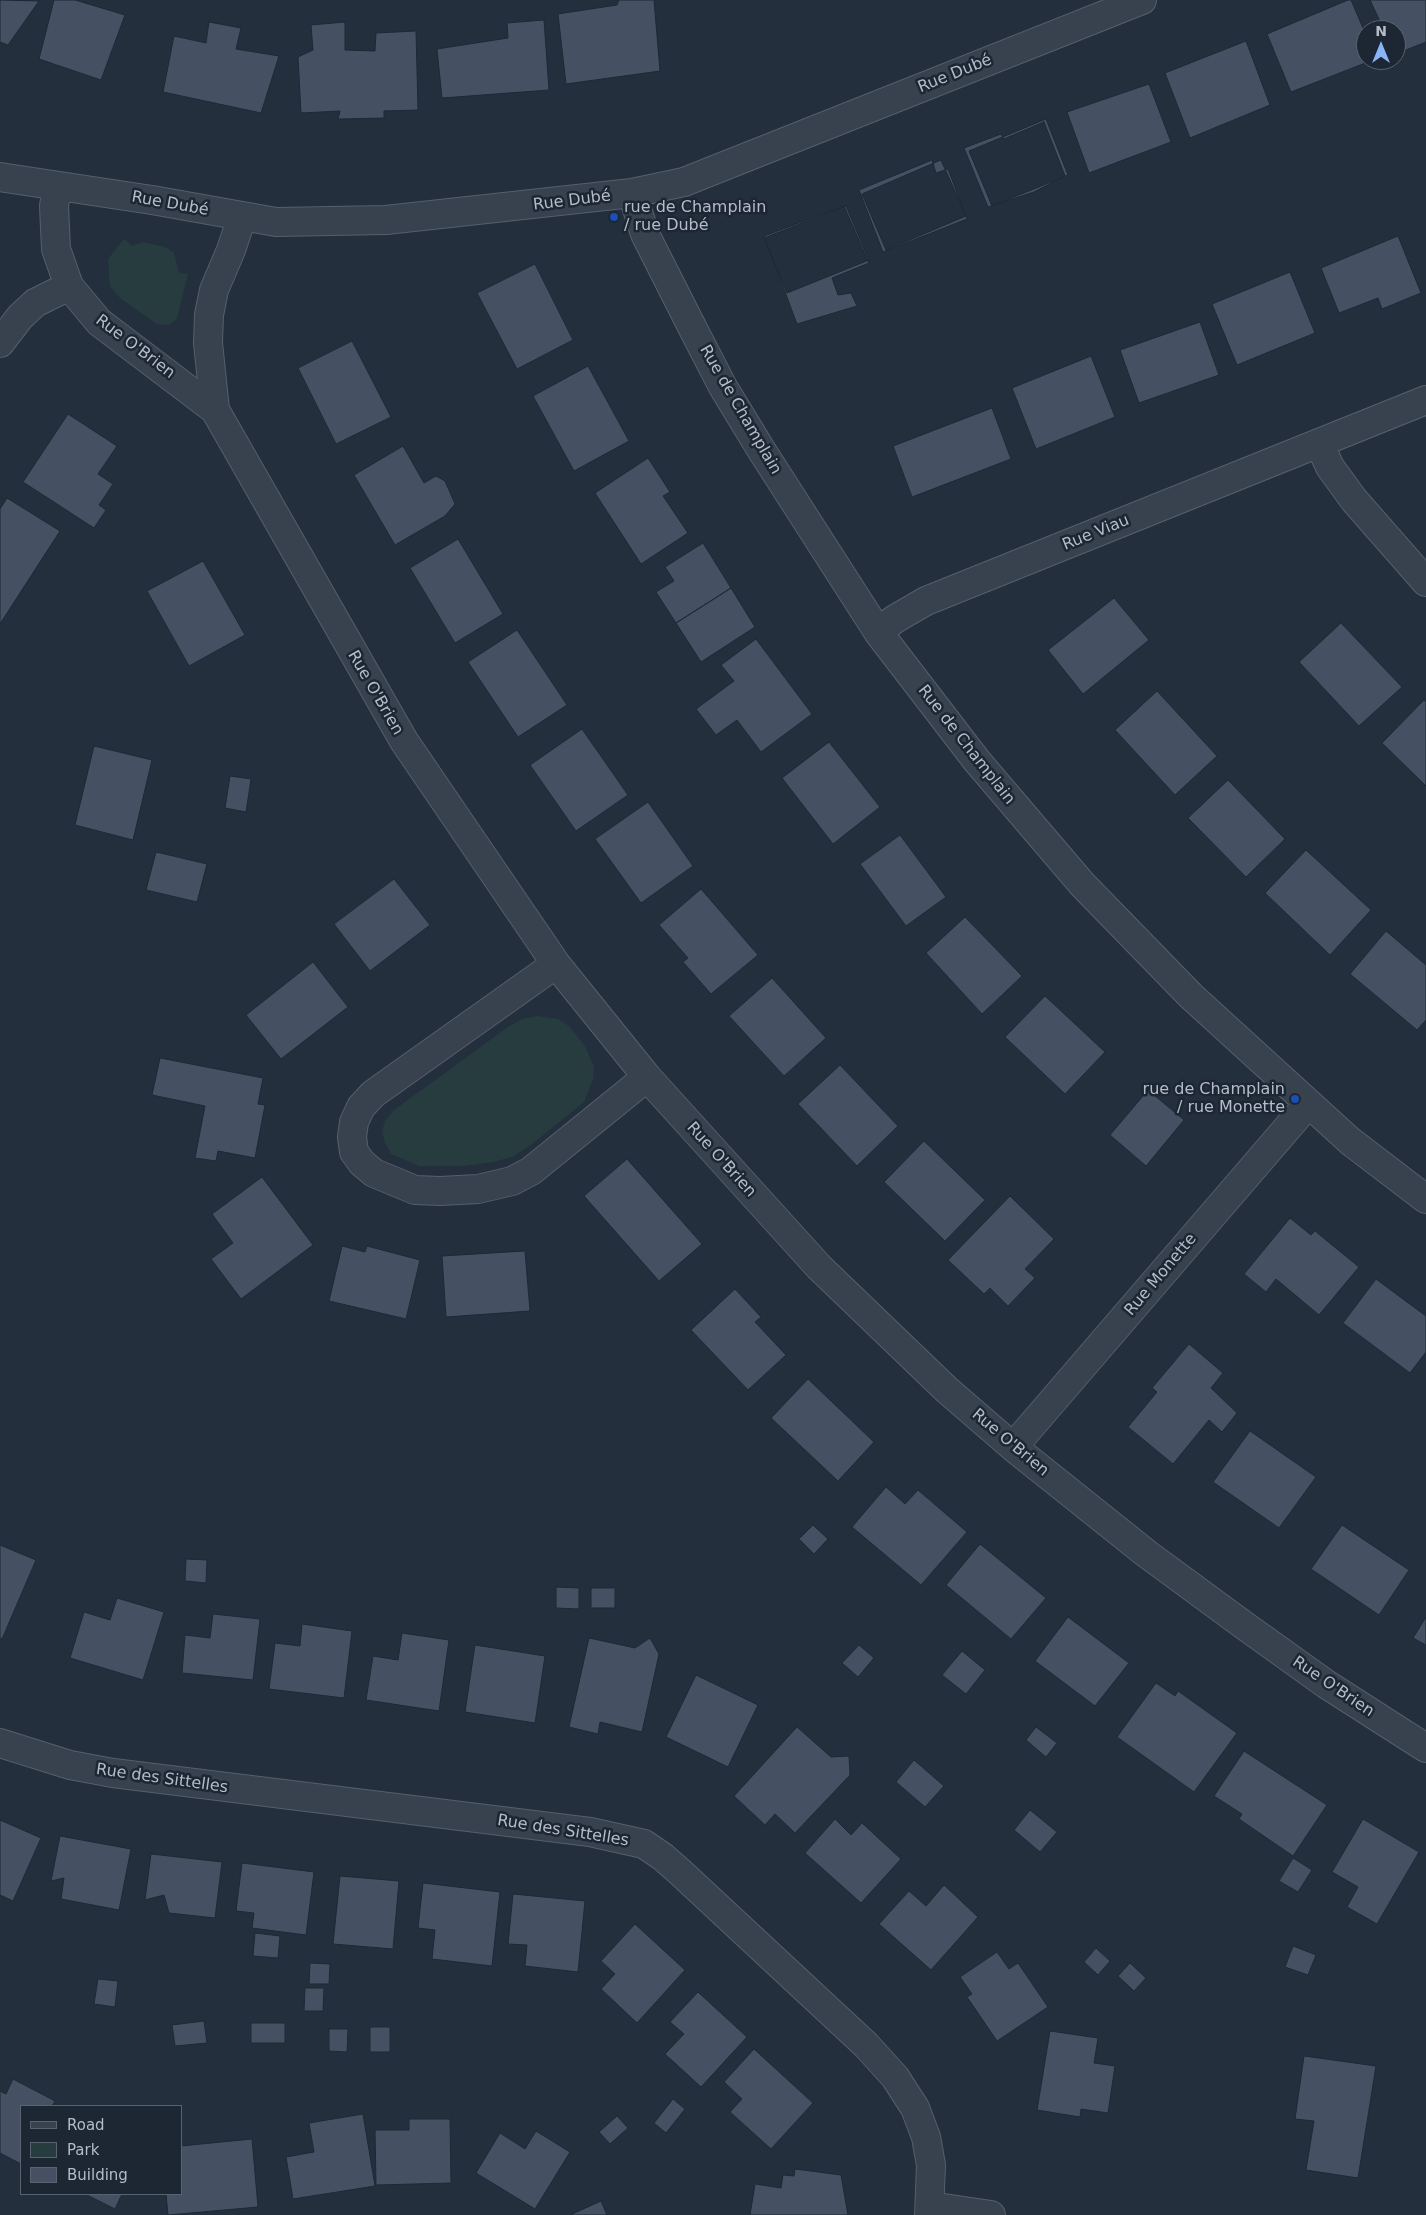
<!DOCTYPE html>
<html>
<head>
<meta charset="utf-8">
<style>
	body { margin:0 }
	#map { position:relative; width:1426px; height:2215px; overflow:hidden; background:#242f3e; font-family:"DejaVu Sans",sans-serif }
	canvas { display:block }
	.legend { position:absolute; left:20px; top:2105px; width:162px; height:90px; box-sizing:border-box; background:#1d2633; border:1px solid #59626f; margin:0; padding:6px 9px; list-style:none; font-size:15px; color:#b4bcc9 }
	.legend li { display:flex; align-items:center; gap:10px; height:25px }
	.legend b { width:25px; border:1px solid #59626f }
	.north { position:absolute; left:1356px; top:20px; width:50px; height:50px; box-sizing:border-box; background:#1d2633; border:1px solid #59626f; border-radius:50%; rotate:0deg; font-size:14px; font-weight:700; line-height:20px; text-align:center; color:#b4bcc9 }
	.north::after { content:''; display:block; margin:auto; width:18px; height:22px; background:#8ab4f8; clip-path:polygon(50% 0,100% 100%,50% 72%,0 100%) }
</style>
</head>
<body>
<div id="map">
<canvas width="1426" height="2215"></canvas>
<ul class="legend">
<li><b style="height:6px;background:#38414e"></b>Road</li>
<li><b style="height:14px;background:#263c3f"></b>Park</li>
<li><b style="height:14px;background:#455162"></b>Building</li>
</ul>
<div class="north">N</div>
</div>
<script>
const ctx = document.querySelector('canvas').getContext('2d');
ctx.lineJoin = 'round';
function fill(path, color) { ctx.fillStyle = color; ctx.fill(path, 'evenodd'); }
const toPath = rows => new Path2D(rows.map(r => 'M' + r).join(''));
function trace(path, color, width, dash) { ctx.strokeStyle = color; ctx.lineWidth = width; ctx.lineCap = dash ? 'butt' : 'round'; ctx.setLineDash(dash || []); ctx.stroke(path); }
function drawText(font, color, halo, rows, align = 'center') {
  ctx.font = font + ' "DejaVu Sans",sans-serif'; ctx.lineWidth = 5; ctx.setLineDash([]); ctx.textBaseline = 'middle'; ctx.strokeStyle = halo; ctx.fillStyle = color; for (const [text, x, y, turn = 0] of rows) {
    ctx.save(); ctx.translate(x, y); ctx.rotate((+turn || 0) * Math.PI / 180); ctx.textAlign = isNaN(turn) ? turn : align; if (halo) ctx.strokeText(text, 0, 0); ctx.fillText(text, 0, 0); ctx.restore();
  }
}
fill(toPath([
	[124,239,132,246,143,242,165,247,174,253,179,273,188,274,177,318,172,323,168,325,157,324,120,298,110,286,108,259],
	[537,1016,558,1019,569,1026,585,1046,594,1067,593,1079,584,1102,531,1145,512,1157,493,1162,464,1166,419,1166,391,1154,385,1143,382,1131,385,1121,394,1110,508,1027,522,1019]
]), '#263c3f');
const building = toPath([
	[0,0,39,1,8,45,0,42,0,0],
	[54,0,75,0,125,15,101,80,39,59,54,0],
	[619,0,654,0,660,71,566,84,558,14,617,5,619,0],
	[1348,0,1351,0,1366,35,1366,60,1373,60,1291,92,1267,34,1348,0],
	[1370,0,1426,0,1426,42,1396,54,1396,30,1384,30,1370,0],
	[544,20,549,90,442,98,437,49,508,38,507,23,544,20],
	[209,22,241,28,236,49,279,56,261,113,163,92,174,36,206,43,209,22],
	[345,22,345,50,375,51,376,33,416,31,418,110,384,111,384,118,338,119,340,111,301,113,298,57,313,50,311,25,345,22],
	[1246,41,1270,105,1190,138,1165,73,1246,41],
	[1149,84,1171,142,1089,173,1067,112,1149,84],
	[1046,119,1068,175,992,206,969,151,1046,119],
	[1044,122,1065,176,1034,192,988,207,964,148,1001,134,1004,139,1044,122],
	[932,160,936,173,948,169,967,219,883,252,859,190,932,160],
	[941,160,966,216,886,250,862,194,941,160],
	[844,206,869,263,832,278,838,295,851,293,857,306,797,324,764,236,844,206],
	[846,206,869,260,787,293,764,238,846,206],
	[1398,236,1421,293,1382,309,1378,298,1339,313,1321,268,1398,236],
	[535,264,573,340,517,369,477,293,535,264],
	[1290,272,1315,333,1237,365,1212,304,1290,272],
	[1200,322,1219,375,1139,403,1120,350,1200,322],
	[352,341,391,417,336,444,298,368,352,341],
	[1091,356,1115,417,1036,449,1012,388,1091,356],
	[588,366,629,441,574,471,533,396,588,366],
	[992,408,1011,459,912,497,893,446,992,408],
	[68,414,117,446,98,474,113,484,99,505,106,510,94,528,23,482,68,414],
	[403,446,424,483,436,476,445,481,455,504,445,516,395,545,354,475,403,446],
	[648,458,670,492,663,496,688,533,641,564,595,493,648,458],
	[7,498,60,531,0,624,0,509,7,498],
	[458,539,503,614,455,643,410,568,458,539],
	[703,543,731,588,676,623,656,592,674,581,665,567,703,543],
	[203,561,245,635,189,666,147,591,203,561],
	[731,588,755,627,701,662,676,623,731,588],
	[1114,598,1149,640,1083,694,1048,650,1114,598],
	[1341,623,1402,687,1359,726,1299,662,1341,623],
	[517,630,567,705,518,737,468,662,517,630],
	[756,639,812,714,761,752,737,720,716,735,696,709,734,681,721,665,756,639],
	[1157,691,1217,756,1175,795,1115,730,1157,691],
	[1424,700,1426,702,1426,786,1382,743,1424,700],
	[582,729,628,795,576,831,530,765,582,729],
	[829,742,880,807,833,844,782,778,829,742],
	[94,746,152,760,133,840,75,825,94,746],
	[230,776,251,779,246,812,225,808,230,776],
	[1228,780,1285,839,1246,877,1188,818,1228,780],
	[648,802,693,866,641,903,595,839,648,802],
	[900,835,946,897,906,926,860,864,900,835],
	[1306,850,1371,910,1330,955,1265,893,1306,850],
	[156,852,207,864,197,902,146,890,156,852],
	[394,879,430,925,370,971,334,924,394,879],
	[701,889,758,955,711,994,683,962,688,958,659,925,701,889],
	[965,917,1022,976,982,1014,926,953,965,917],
	[1386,931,1426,965,1426,1020,1417,1030,1350,974,1386,931],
	[313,962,348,1007,281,1059,246,1015,313,962],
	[772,978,826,1038,784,1076,729,1016,772,978],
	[1045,996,1105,1052,1065,1094,1005,1037,1045,996],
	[160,1058,263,1078,258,1104,265,1105,255,1158,218,1151,216,1161,195,1158,205,1106,152,1095,160,1058],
	[840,1065,898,1126,857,1166,798,1104,840,1065],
	[1148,1090,1184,1120,1146,1166,1110,1135,1148,1090],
	[924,1141,985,1200,945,1241,884,1182,924,1141],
	[627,1159,702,1244,659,1281,584,1196,627,1159],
	[262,1177,313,1245,241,1299,211,1259,233,1243,212,1214,262,1177],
	[1010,1196,1054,1239,1025,1269,1035,1278,1008,1306,990,1288,984,1294,948,1260,1010,1196],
	[1290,1218,1311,1235,1315,1231,1359,1267,1319,1315,1276,1279,1266,1292,1244,1274,1290,1218],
	[342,1246,365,1252,367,1246,420,1260,406,1319,329,1301,342,1246],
	[525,1251,530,1311,446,1317,442,1256,525,1251],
	[1376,1279,1426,1316,1426,1352,1410,1373,1343,1323,1376,1279],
	[735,1289,761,1317,755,1322,786,1355,748,1390,691,1330,735,1289],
	[1189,1344,1223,1373,1211,1388,1237,1413,1222,1432,1209,1420,1173,1464,1128,1427,1157,1392,1152,1388,1189,1344],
	[808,1379,874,1442,838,1481,771,1418,808,1379],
	[1250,1431,1316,1477,1279,1528,1213,1482,1250,1431],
	[886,1487,905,1504,918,1490,967,1532,921,1585,852,1527,886,1487],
	[813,1525,828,1539,814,1554,799,1539,813,1525],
	[1342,1525,1409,1570,1379,1615,1311,1569,1342,1525],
	[980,1544,1046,1598,1011,1639,946,1585,980,1544],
	[0,1545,36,1560,2,1639,0,1638,0,1545],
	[186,1559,207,1560,206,1583,185,1581,186,1559],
	[556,1587,579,1588,579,1609,556,1608,556,1587],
	[591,1588,615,1588,615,1608,591,1608,591,1588],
	[117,1598,164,1612,143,1680,70,1658,84,1612,110,1620,117,1598],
	[213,1614,260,1619,253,1680,182,1673,185,1635,210,1638,213,1614],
	[1068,1617,1129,1663,1095,1706,1035,1661,1068,1617],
	[1426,1617,1426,1645,1413,1638,1426,1617],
	[302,1624,352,1631,344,1698,269,1689,275,1643,300,1646,302,1624],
	[402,1633,449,1640,439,1711,366,1700,373,1656,398,1660,402,1633],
	[589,1638,635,1648,650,1638,659,1654,642,1732,600,1722,598,1734,569,1727,589,1638],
	[475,1645,545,1656,535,1723,465,1712,475,1645],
	[859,1645,874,1658,858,1677,842,1663,859,1645],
	[962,1651,985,1670,966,1694,942,1675,962,1651],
	[696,1675,758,1705,728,1767,666,1737,696,1675],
	[1156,1683,1175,1696,1178,1691,1237,1733,1194,1792,1117,1737,1156,1683],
	[797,1727,831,1757,849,1756,850,1775,795,1833,775,1814,765,1825,734,1796,797,1727],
	[1036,1727,1057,1743,1046,1757,1026,1740,1036,1727],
	[1244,1751,1327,1805,1293,1856,1239,1819,1242,1814,1214,1796,1244,1751],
	[914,1760,944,1786,925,1807,896,1782,914,1760],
	[1030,1810,1057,1832,1040,1852,1014,1830,1030,1810],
	[835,1819,851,1835,862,1823,901,1859,861,1903,805,1853,835,1819],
	[1363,1819,1419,1852,1377,1924,1347,1907,1358,1887,1332,1872,1363,1819],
	[0,1820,41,1838,13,1901,0,1895,0,1820],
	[60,1836,131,1849,119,1910,61,1899,64,1878,51,1881,60,1836],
	[151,1854,222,1862,215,1918,169,1913,164,1895,145,1900,151,1854],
	[1293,1858,1312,1870,1298,1892,1279,1881,1293,1858],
	[242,1863,314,1872,306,1935,252,1928,254,1913,236,1911,242,1863],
	[340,1876,399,1881,393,1949,333,1944,340,1876],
	[423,1883,500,1892,492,1966,432,1959,435,1930,418,1928,423,1883],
	[944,1885,978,1917,931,1970,879,1924,909,1891,926,1906,944,1885],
	[513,1894,585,1901,578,1972,525,1966,527,1945,508,1944,513,1894],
	[635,1924,685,1970,637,2023,601,1989,615,1974,601,1961,635,1924],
	[255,1933,280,1936,278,1958,253,1956,255,1933],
	[1293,1946,1316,1955,1308,1975,1285,1967,1293,1946],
	[1096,1948,1110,1961,1098,1975,1084,1962,1096,1948],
	[997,1952,1009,1969,1018,1963,1048,2007,997,2041,967,1997,972,1994,960,1977,997,1952],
	[310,1963,330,1964,329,1984,309,1984,310,1963],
	[1130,1963,1146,1978,1134,1991,1118,1976,1130,1963],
	[98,1979,118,1981,115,2007,94,2004,98,1979],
	[305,1988,324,1988,323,2011,304,2011,305,1988],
	[698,1992,747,2037,701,2087,665,2054,684,2034,670,2022,698,1992],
	[204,2021,207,2043,175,2046,172,2025,204,2021],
	[251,2023,285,2023,285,2043,251,2043,251,2023],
	[370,2027,390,2027,390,2052,370,2052,370,2027],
	[329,2029,348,2029,347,2052,329,2051,329,2029],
	[1050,2031,1098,2038,1094,2063,1115,2066,1108,2113,1081,2109,1080,2117,1037,2110,1050,2031],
	[754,2049,813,2103,771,2149,730,2112,742,2099,724,2082,754,2049],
	[1304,2056,1376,2066,1358,2178,1306,2170,1314,2121,1295,2119,1304,2056],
	[13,2079,55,2101,52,2106,21,2106,21,2164,0,2153,0,2091,6,2094,13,2079],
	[673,2099,685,2109,666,2133,654,2123,673,2099],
	[363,2114,375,2186,293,2199,286,2157,314,2152,309,2123,363,2114],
	[617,2116,628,2128,610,2144,599,2132,617,2116],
	[409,2119,450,2119,451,2183,376,2185,375,2130,409,2130,409,2119],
	[536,2131,570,2152,535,2209,476,2173,500,2133,525,2149,536,2131],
	[252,2139,258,2207,168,2215,166,2194,181,2194,181,2146,252,2139],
	[795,2169,841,2175,848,2215,750,2215,755,2184,781,2188,783,2175,794,2176,795,2169],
	[85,2194,122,2194,115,2209,85,2194],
	[601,2201,607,2215,570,2215,601,2201]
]);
fill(building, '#455162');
trace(building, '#1f2835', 1);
const street = toPath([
	[0,177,152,200,276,222,386,220,632,193,684,182,1142,0],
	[57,187,54,206,56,249,69,286,99,322,215,410,404,741,556,964,647,1077,819,1267,947,1390,1013,1447,1147,1554,1245,1626,1326,1684,1426,1748],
	[632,193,645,234,690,323,723,387,762,451,878,632,977,761,1082,884,1191,996,1350,1141,1426,1199],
	[0,343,20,317,35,303,69,286],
	[215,410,208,343,209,315,214,290,231,250,242,217],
	[1319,443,1330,467,1354,500,1426,582],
	[878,632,895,619,926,601,1426,400],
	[556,964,373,1094,361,1107,354,1122,352,1137,354,1152,362,1163,374,1173,415,1190,440,1191,478,1189,512,1181,531,1171,647,1077],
	[1013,1447,1308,1104],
	[0,1743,70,1765,113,1773,590,1832,644,1844,663,1857,680,1872,866,2045,895,2077,915,2108,926,2137,931,2165,929,2215],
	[930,2206,991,2215]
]);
trace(street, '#565f6c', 30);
trace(street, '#38414e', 28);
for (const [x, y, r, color] of [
	[614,217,5,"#1a4fb4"],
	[1295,1099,5,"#1a4fb4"]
]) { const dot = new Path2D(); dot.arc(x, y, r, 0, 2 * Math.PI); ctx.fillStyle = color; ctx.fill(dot); trace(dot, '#1d2633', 2); }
drawText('16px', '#b4bcc9', '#1d2633', [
	["Rue Dubé",955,74,-22],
	["Rue Dubé",572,201,-7],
	["Rue Dubé",170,204,10],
	["Rue O'Brien",135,347,37],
	["Rue de Champlain",740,410,60],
	["Rue Viau",1096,533,-22],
	["Rue O'Brien",375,693,60],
	["Rue de Champlain",966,745,52],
	["Rue O'Brien",721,1160,48],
	["Rue Monette",1161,1275,-50],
	["Rue O'Brien",1010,1443,40],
	["Rue O'Brien",1333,1687,34],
	["Rue des Sittelles",162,1779,8],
	["Rue des Sittelles",563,1831,9]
]);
drawText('16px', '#b4bcc9', '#1d2633', [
	["rue de Champlain",624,208],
	["/ rue Dubé",624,226],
	["rue de Champlain",1285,1090,"right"],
	["/ rue Monette",1285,1108,"right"]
], 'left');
</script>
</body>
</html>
